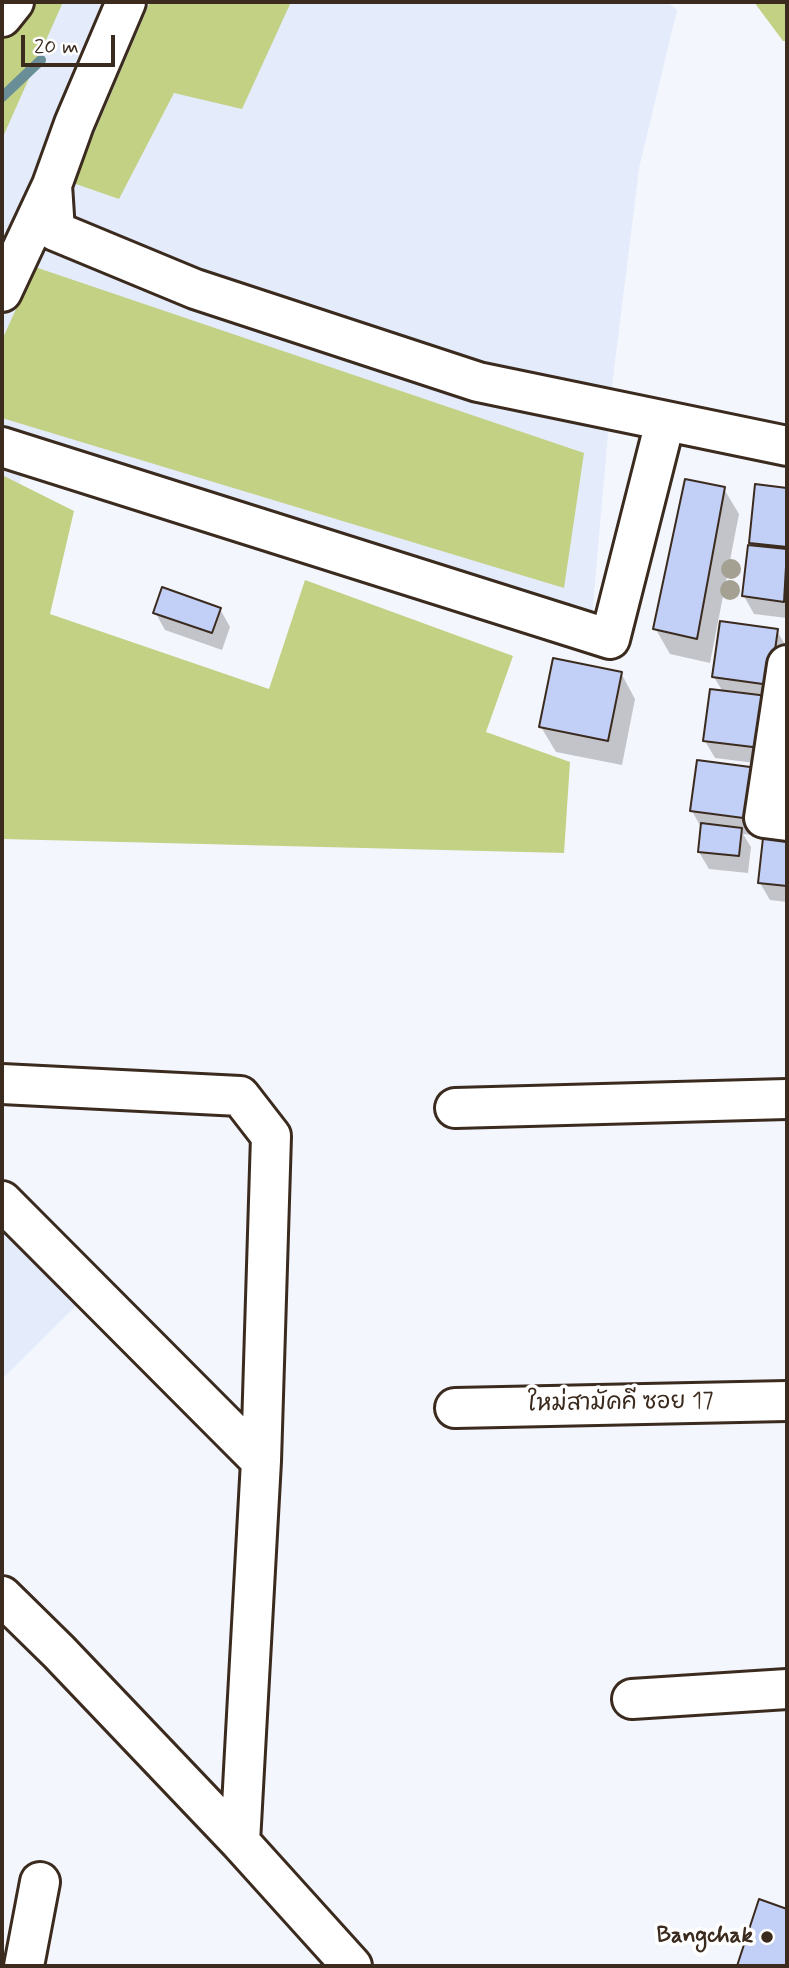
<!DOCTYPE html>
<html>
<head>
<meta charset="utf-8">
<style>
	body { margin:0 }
	#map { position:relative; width:789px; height:1968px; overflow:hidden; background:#f3f6fd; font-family:Mynerve,sans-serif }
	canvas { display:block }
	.frame { position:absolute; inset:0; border:4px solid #3b2a1e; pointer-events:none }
	.scale { position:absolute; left:21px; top:35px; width:94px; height:32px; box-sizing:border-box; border:4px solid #3b2a1e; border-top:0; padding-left:9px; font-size:21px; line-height:24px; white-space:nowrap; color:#3b2a1e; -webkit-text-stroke:5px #fff; paint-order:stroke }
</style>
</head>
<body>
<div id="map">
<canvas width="789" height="1968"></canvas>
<div class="frame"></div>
<div class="scale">20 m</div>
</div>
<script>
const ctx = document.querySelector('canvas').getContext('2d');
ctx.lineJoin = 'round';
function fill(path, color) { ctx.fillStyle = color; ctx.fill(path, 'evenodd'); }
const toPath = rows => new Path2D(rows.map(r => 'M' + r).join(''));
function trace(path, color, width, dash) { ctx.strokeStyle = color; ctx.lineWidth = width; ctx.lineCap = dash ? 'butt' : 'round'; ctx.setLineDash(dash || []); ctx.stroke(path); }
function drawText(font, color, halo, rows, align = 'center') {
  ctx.font = font + ' Mynerve,"Playpen Sans Thai",sans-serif'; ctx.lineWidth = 7; ctx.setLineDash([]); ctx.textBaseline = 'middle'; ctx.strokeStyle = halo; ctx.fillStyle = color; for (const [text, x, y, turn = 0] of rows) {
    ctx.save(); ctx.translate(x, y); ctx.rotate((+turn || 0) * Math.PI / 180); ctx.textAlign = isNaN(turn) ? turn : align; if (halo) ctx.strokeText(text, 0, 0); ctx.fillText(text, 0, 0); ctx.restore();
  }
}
fill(toPath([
	[2,2,667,2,677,10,639,168,613,377,592,616,29,461,2,524],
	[2,1220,78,1304,2,1379]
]), '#e4ebfb');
fill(toPath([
	[2,2,63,2,2,139],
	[150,2,291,2,242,109,174,93,119,199,73,183],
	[754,2,787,2,787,41,783,41],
	[35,267,584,453,564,588,2,418,2,340],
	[2,475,74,511,50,614,269,689,305,580,513,656,486,732,570,762,564,853,2,839]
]), '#c3d185');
fill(toPath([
	[757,486,787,489,787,618,754,614,744,596,754,547,751,543],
	[724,489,739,514,710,663,670,654,655,628],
	[220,609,230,627,222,650,165,630,155,612],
	[777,631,787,648,771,765,715,758,705,741,723,692,714,677],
	[621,673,635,699,622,765,556,752,541,727],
	[698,762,761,836,743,834,751,847,748,873,709,869,699,852,702,829,692,811],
	[764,840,787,842,787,902,770,900,760,883],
	[760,1902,787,1910,787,1966,739,1966]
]), '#0003');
trace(toPath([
	[2,97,41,60]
]), '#698e98', 10);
const building = toPath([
	[685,479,725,487,697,639,653,629,685,479],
	[755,484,787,488,787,547,749,543,755,484],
	[748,545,787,549,784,602,742,596,748,545],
	[162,587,221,608,212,633,153,613,162,587],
	[720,621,778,629,770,685,712,677,720,621],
	[553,658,622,672,608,741,539,727,553,658],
	[710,689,768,696,761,748,703,741,710,689],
	[697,760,758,768,751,819,690,811,697,760],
	[701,823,742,828,739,856,698,852,701,823],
	[763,838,787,840,787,886,758,883,763,838],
	[759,1899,787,1909,787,1966,737,1966,759,1899]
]);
fill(building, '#c2d0f7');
trace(building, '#3b2a1e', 2);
const minor = toPath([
	[2,17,14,2],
	[52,185,55,231,195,289,478,382,787,446],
	[2,292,52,185,74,124,126,2],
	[2,447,610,639,665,422],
	[787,665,764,818,787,821],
	[2,1084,240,1096,271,1136,261,1461,240,1842],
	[455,1108,787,1099],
	[2,1201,261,1461],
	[455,1408,787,1401],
	[2,1596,59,1652,240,1842,352,1966],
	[632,1699,787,1689],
	[24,1966,40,1882]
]);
trace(minor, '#3b2a1e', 44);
trace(minor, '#fff', 38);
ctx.fillStyle = '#a4a193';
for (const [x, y] of [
	[731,569],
	[730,590]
]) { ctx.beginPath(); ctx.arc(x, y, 10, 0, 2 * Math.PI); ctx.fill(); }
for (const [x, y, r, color] of [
	[767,1937,7,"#3b2a1e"]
]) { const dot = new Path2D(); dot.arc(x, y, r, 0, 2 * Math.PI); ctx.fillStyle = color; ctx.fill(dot); trace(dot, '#fff', 2.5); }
drawText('23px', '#3b2a1e', '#fff', [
	["ใหม่สามัคคี ซอย 17",621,1404,-1]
]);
drawText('bold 23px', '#3b2a1e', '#fff', [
	["Bangchak",753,1937]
], 'right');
</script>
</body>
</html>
